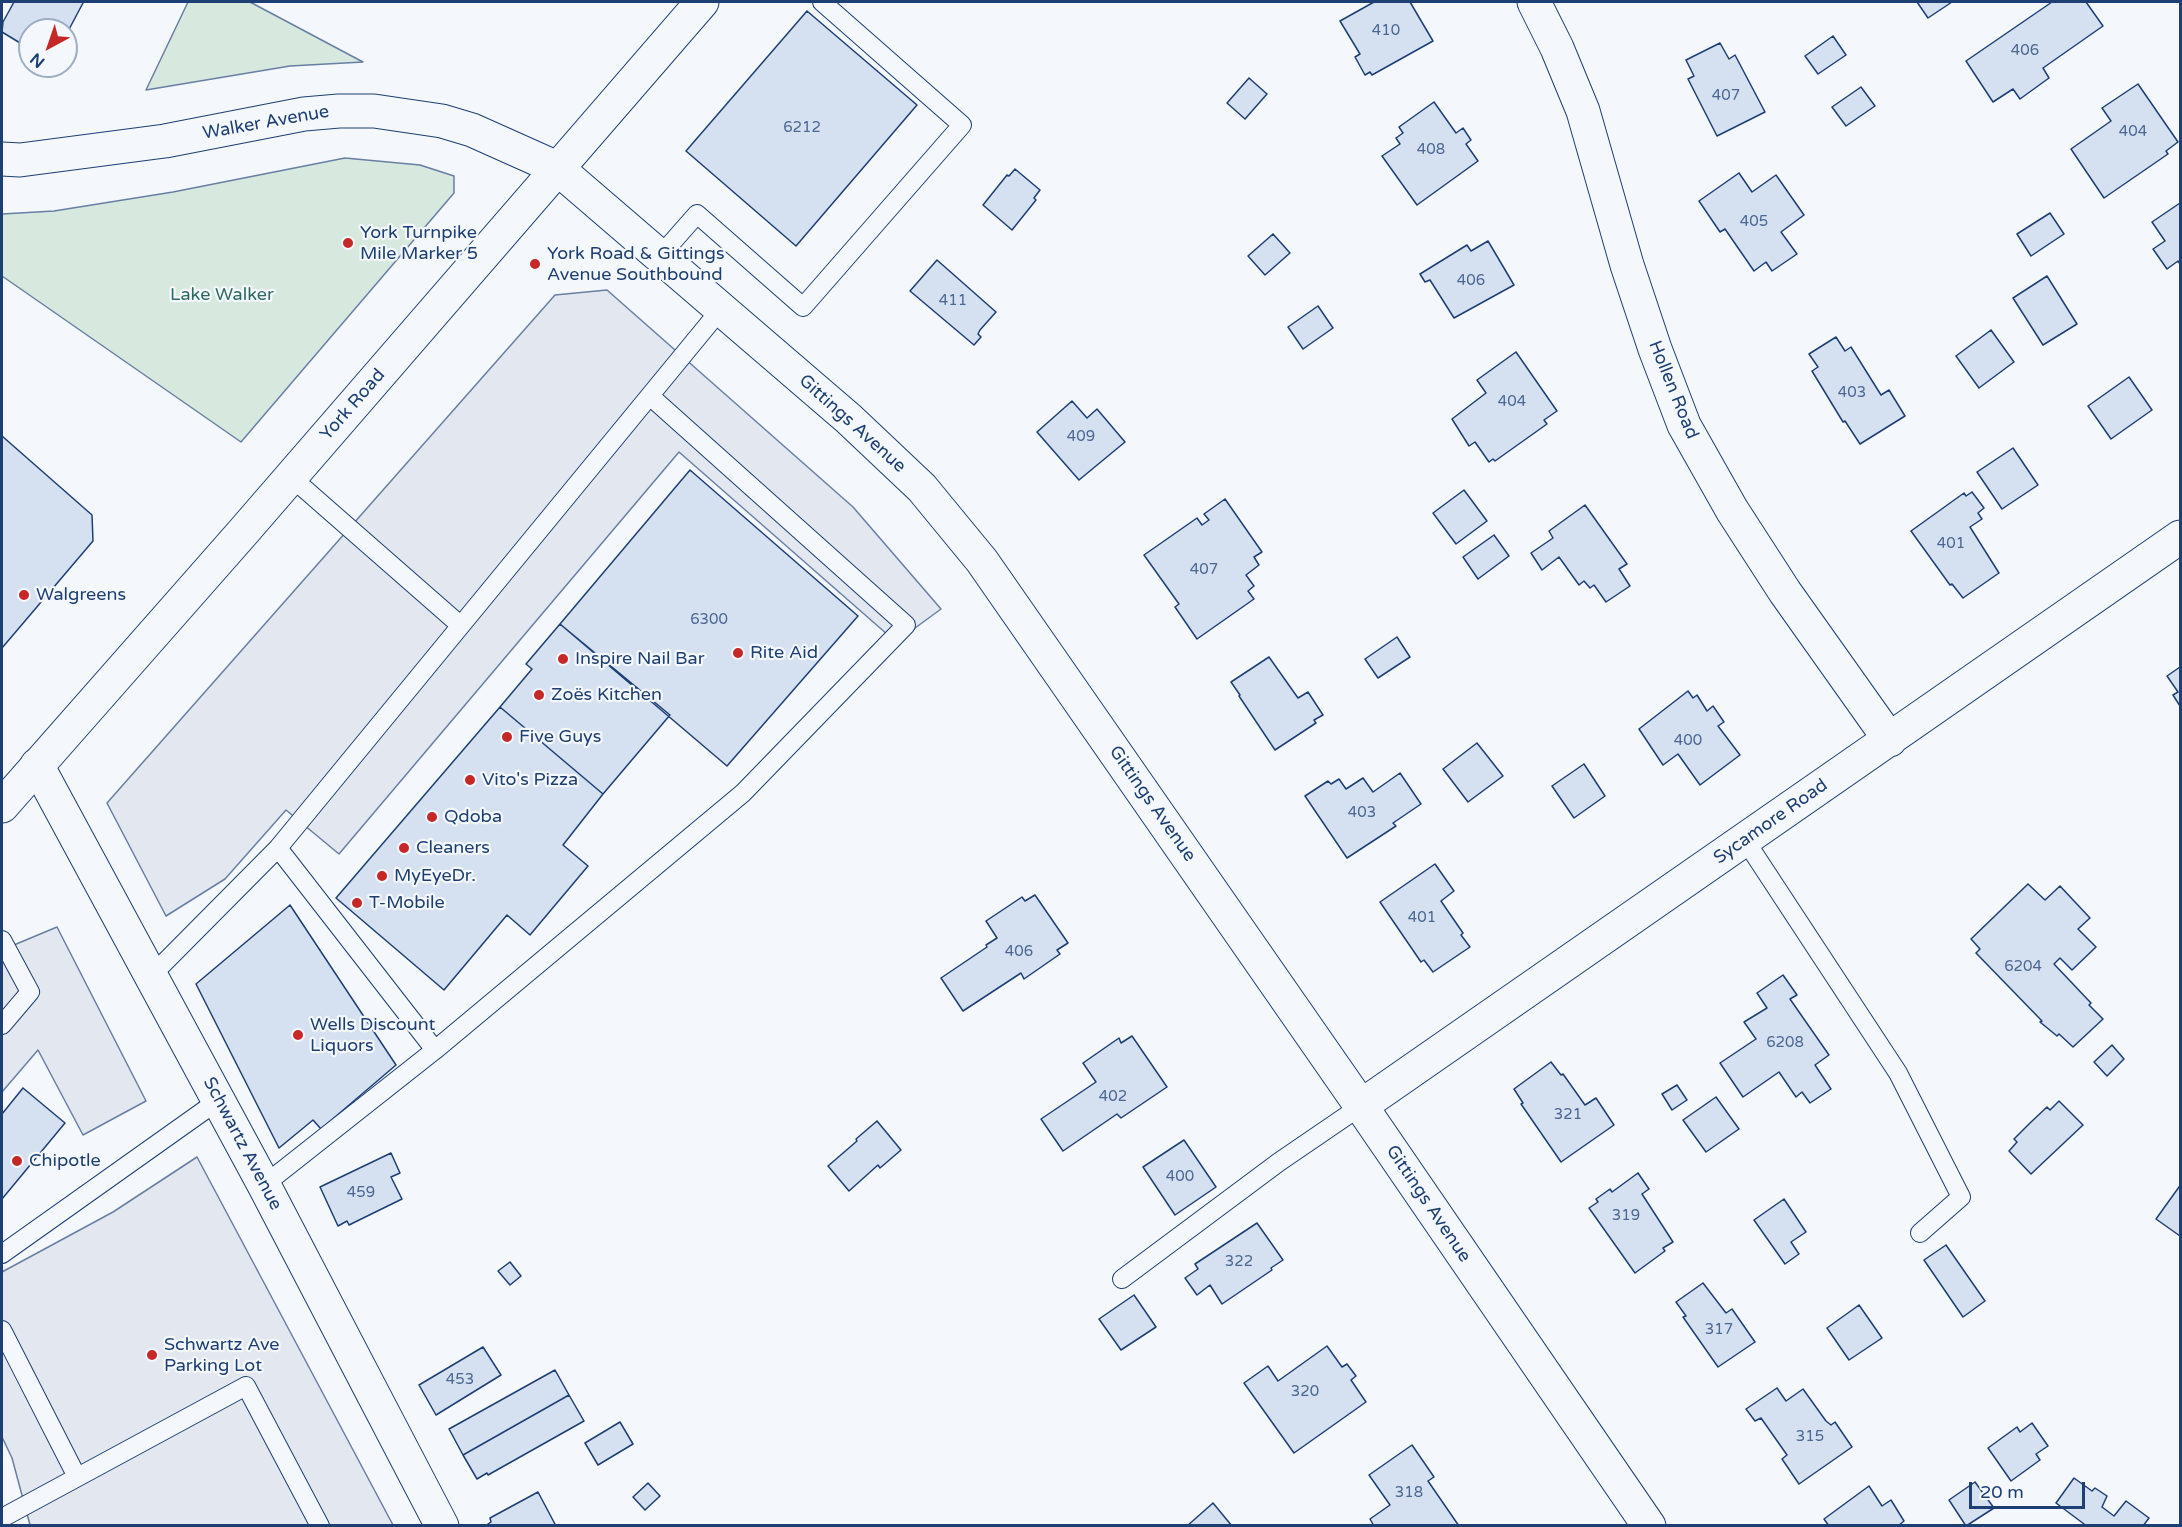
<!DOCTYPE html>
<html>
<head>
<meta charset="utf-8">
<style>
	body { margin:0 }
	#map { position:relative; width:2182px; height:1527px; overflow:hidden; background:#f4f7fb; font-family:"Varela Round",sans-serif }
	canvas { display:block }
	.frame { position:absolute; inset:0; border:3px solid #1d3f73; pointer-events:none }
	.north { position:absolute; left:18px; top:18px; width:60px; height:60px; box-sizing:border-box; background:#f4f7fb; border:2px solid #9eadc5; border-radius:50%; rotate:220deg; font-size:16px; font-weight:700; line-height:24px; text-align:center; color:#1d3f73 }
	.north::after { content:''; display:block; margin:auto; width:21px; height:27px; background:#c62828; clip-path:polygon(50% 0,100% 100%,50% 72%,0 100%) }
	.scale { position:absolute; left:1969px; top:1482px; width:116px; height:27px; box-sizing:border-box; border:3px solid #1d3f73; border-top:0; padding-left:8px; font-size:18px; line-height:21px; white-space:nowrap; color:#1d3f73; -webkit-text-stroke:4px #f4f7fb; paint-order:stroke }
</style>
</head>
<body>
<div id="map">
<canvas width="2182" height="1527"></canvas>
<div class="frame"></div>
<div class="north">N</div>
<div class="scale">20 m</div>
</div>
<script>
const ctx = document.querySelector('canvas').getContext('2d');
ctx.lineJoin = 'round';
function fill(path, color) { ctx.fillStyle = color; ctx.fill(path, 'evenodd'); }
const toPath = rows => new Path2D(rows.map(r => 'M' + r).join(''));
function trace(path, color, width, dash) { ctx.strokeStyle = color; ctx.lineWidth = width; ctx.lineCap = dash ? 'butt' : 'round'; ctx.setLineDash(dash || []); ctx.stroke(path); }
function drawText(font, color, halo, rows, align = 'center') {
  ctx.font = font + ' "Varela Round",sans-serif'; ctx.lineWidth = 4.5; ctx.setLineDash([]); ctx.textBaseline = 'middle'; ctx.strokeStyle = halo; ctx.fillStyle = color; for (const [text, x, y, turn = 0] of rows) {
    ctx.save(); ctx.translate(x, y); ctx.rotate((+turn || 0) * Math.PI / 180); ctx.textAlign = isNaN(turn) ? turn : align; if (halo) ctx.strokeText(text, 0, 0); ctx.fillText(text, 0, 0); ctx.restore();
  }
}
const green = toPath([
	[188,2,250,2,363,62,290,66,146,90,188,2],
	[345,158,420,165,454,176,454,193,241,442,2,276,2,214,54,211,173,192,345,158]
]);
fill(green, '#d7e8df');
trace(green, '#687fa3', 1.5);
const parking = toPath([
	[607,290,853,507,941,609,896,642,679,452,339,854,286,810,225,879,166,916,107,803,555,295,607,290],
	[57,927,146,1101,83,1135,38,1050,2,1092,2,950,57,927],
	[197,1157,393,1525,30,1525,12,1458,2,1437,2,1272,113,1212,197,1157]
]);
fill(parking, '#e3e8f0');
trace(parking, '#687fa3', 1.5);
const building = toPath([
	[14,2,82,2,83,3,66,35,66,30,30,30,30,49,2,32,3,22,14,2],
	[1374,2,1410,2,1433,41,1372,75,1370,72,1365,75,1355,57,1360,54,1340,21,1374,2],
	[1917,2,1952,2,1928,18,1917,2],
	[2052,2,2086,2,2103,26,2043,68,2049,78,2020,99,2013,89,1993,102,1966,61,2052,2],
	[807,11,917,105,796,246,686,151,807,11],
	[1833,36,1846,55,1818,74,1805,56,1833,36],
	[1720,43,1729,59,1735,55,1765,112,1717,136,1688,79,1694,76,1686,60,1720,43],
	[1249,78,1267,94,1245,119,1227,103,1249,78],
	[2138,84,2178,142,2166,151,2168,154,2104,198,2071,149,2111,121,2102,108,2138,84],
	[1861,87,1875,106,1846,126,1832,107,1861,87],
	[1434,102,1456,133,1463,128,1471,140,1466,144,1478,161,1417,205,1382,156,1400,144,1396,138,1403,133,1399,127,1434,102],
	[1015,169,1040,190,1034,198,1036,200,1012,230,983,205,1007,175,1009,176,1015,169],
	[1739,173,1752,192,1776,175,1804,215,1781,232,1797,254,1772,271,1766,262,1754,271,1725,229,1720,232,1699,201,1739,173],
	[2180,203,2180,264,2178,261,2167,269,2153,249,2165,241,2152,222,2180,203],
	[2050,213,2064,234,2031,256,2017,234,2050,213],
	[1273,234,1290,253,1265,275,1248,256,1273,234],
	[1488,241,1514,285,1454,318,1430,280,1425,282,1420,274,1467,245,1471,251,1488,241],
	[937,260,996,312,980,330,978,334,981,337,974,345,910,291,937,260],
	[2047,276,2077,324,2043,345,2013,298,2047,276],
	[1318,306,1333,328,1303,349,1288,327,1318,306],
	[1991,330,2014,362,1979,388,1956,356,1991,330],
	[1836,337,1845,351,1851,347,1881,395,1889,390,1905,416,1860,444,1845,421,1843,422,1812,371,1818,367,1809,354,1836,337],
	[1516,352,1557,411,1544,420,1547,424,1495,461,1493,459,1489,462,1475,442,1469,446,1452,419,1486,393,1477,380,1516,352],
	[2129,377,2152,410,2111,439,2088,406,2129,377],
	[1072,401,1087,418,1097,409,1125,442,1079,480,1037,432,1072,401],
	[2,436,92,515,93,541,2,648,2,436],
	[2013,448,2038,485,2002,509,1977,472,2013,448],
	[690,470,858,616,727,766,560,624,690,470],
	[1464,490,1487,521,1456,544,1433,513,1464,490],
	[1972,492,1984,508,1978,513,1982,519,1970,527,1999,573,1963,598,1952,584,1950,585,1911,531,1964,493,1966,496,1972,492],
	[1225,499,1262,552,1254,557,1259,565,1246,575,1254,586,1248,591,1254,599,1197,639,1175,607,1179,604,1144,555,1197,518,1202,525,1209,520,1204,514,1225,499],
	[1585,505,1627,564,1619,569,1630,586,1606,602,1594,585,1590,588,1584,581,1579,585,1559,557,1542,570,1531,553,1553,538,1549,531,1585,505],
	[1494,535,1509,556,1478,579,1463,557,1494,535],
	[560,624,670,715,603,794,500,707,532,669,526,664,560,624],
	[1397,637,1410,657,1378,678,1365,659,1397,637],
	[1269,657,1298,698,1308,692,1323,715,1314,720,1316,723,1275,750,1239,696,1240,695,1231,682,1269,657],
	[2180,667,2180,706,2173,695,2178,692,2167,676,2180,667],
	[1688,691,1693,698,1697,695,1707,711,1713,706,1724,722,1718,726,1740,755,1700,785,1678,754,1663,765,1639,729,1688,691],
	[500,707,603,794,563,845,588,866,530,935,507,915,444,990,336,898,500,707],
	[1477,743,1503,776,1468,802,1443,769,1477,743],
	[1584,764,1605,796,1574,818,1552,786,1584,764],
	[1400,773,1421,804,1393,823,1396,826,1347,858,1305,796,1328,781,1331,784,1339,779,1346,789,1363,778,1373,792,1400,773],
	[1435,864,1454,891,1441,901,1463,933,1461,935,1470,947,1433,972,1424,960,1421,962,1380,902,1435,864],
	[2028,884,2045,900,2060,886,2090,918,2078,929,2096,947,2072,970,2060,958,2054,964,2091,1003,2089,1005,2103,1019,2073,1047,2059,1034,2057,1036,2040,1022,2042,1021,1976,953,1980,949,1971,939,2028,884],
	[1035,895,1068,943,1057,950,1060,954,1024,979,1021,973,963,1011,941,978,987,947,986,945,997,938,986,921,1022,897,1025,901,1035,895],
	[290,905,396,1065,321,1129,313,1120,279,1148,196,984,290,905],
	[1783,975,1797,995,1790,999,1829,1055,1815,1065,1831,1089,1810,1103,1802,1092,1796,1097,1779,1072,1743,1097,1720,1063,1756,1039,1744,1022,1767,1008,1757,993,1783,975],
	[1132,1036,1167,1087,1121,1118,1117,1114,1063,1151,1041,1119,1096,1082,1083,1063,1119,1038,1121,1043,1132,1036],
	[2112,1045,2124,1059,2107,1076,2094,1062,2112,1045],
	[1551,1062,1561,1075,1563,1074,1585,1105,1596,1098,1614,1125,1561,1162,1521,1104,1523,1103,1514,1089,1551,1062],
	[1677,1085,1687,1100,1672,1110,1662,1094,1677,1085],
	[23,1088,65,1123,2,1199,2,1114,23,1088],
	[1716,1097,1739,1129,1706,1152,1683,1120,1716,1097],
	[2059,1101,2083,1125,2031,1174,2009,1151,2017,1142,2014,1139,2030,1123,2047,1107,2050,1110,2059,1101],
	[877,1121,901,1150,880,1168,878,1165,849,1191,828,1166,857,1141,856,1139,877,1121],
	[1184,1140,1216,1187,1175,1215,1143,1167,1184,1140],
	[391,1153,400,1173,391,1177,402,1199,349,1225,347,1221,338,1226,320,1187,391,1153],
	[1638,1173,1649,1189,1642,1194,1673,1242,1663,1248,1665,1251,1635,1273,1589,1208,1598,1202,1596,1199,1610,1189,1612,1192,1638,1173],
	[2179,1187,2180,1188,2180,1236,2156,1219,2179,1187],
	[1784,1199,1806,1232,1791,1242,1799,1254,1785,1264,1754,1220,1784,1199],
	[1257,1223,1283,1260,1271,1268,1272,1270,1222,1304,1210,1285,1197,1295,1185,1278,1198,1269,1195,1264,1257,1223],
	[1946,1245,1985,1301,1963,1317,1924,1260,1946,1245],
	[510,1262,521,1276,510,1285,498,1271,510,1262],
	[1703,1283,1726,1313,1732,1309,1755,1342,1718,1367,1683,1317,1686,1316,1676,1302,1703,1283],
	[1134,1295,1156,1327,1121,1350,1099,1319,1134,1295],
	[1859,1305,1882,1338,1849,1360,1827,1328,1859,1305],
	[1327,1346,1342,1367,1347,1364,1356,1376,1351,1380,1366,1402,1294,1453,1244,1383,1268,1366,1278,1381,1327,1346],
	[483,1347,501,1375,436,1415,419,1385,483,1347],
	[555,1370,569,1395,463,1455,449,1429,555,1370],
	[1777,1388,1786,1401,1803,1389,1826,1421,1831,1425,1835,1422,1852,1447,1799,1484,1782,1459,1787,1455,1761,1418,1755,1421,1746,1409,1777,1388],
	[569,1395,584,1421,488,1475,487,1473,477,1479,463,1455,569,1395],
	[620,1422,633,1444,598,1465,585,1443,620,1422],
	[2032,1423,2048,1446,2036,1454,2040,1460,2011,1481,1988,1448,2017,1427,2020,1432,2032,1423],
	[1412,1445,1434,1477,1428,1481,1459,1526,1374,1526,1370,1519,1390,1505,1369,1475,1412,1445],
	[2074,1478,2092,1491,2095,1488,2107,1496,2102,1507,2114,1516,2126,1501,2149,1518,2143,1526,2083,1526,2084,1524,2056,1503,2074,1478],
	[1975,1482,1994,1508,1966,1526,1949,1500,1975,1482],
	[648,1483,660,1496,645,1510,633,1497,648,1483],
	[1869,1486,1882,1506,1891,1500,1904,1521,1898,1526,1829,1526,1824,1519,1869,1486],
	[538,1492,556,1526,485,1526,491,1522,490,1518,538,1492],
	[1213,1503,1232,1526,1187,1526,1213,1503]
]);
fill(building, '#d5e0f0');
trace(building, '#1d3f73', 1.5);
const lane = toPath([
	[660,256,697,214,803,307,962,125,822,2],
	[291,477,460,625],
	[1745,840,1898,1073,1961,1197,1920,1233],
	[278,848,435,1050,743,793,906,625,650,396],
	[2,940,30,992,2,1025],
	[151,976,278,848,721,309],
	[264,1185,435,1050],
	[2,1254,219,1100],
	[1122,1279,1279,1162,1361,1106],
	[2,1330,77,1477],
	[2,1518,246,1386,320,1526]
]);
const street = toPath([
	[1534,2,1557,48,1583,111,1627,265,1655,349,1684,425,1732,510,1785,592,1890,740],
	[37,765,264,1185,442,1526],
	[1361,1106,2180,537]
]);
const secondary = toPath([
	[2,159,20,160,165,141,304,114,339,111,374,111,442,121,472,130,557,168,849,419,922,488,982,561,1361,1106,1649,1526]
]);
const primary = toPath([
	[2,806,244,531,702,2]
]);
trace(lane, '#1d3f73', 20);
trace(street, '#1d3f73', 35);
trace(secondary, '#1d3f73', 35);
trace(primary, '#1d3f73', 35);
trace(lane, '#f4f7fb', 18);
trace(street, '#f4f7fb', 33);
trace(secondary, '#f4f7fb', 33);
trace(primary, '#f4f7fb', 33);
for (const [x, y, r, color] of [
	[348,243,6,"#c62828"],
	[535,264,6,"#c62828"],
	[24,595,6,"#c62828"],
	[738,653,6,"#c62828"],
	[563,659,6,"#c62828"],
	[539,695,6,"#c62828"],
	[507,737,6,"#c62828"],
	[470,780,6,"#c62828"],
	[432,817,6,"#c62828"],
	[404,848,6,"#c62828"],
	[382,876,6,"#c62828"],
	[357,903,6,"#c62828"],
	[298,1035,6,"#c62828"],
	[17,1161,6,"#c62828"],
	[152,1355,6,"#c62828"]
]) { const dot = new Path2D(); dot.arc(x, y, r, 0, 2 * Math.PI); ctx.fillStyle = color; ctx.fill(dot); trace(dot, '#f4f7fb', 2); }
drawText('15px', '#4b6792', null, [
	["410",1386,31],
	["406",2025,51],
	["407",1726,96],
	["6212",802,128],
	["404",2133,132],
	["408",1431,150],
	["405",1754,222],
	["406",1471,281],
	["411",953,301],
	["403",1852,393],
	["404",1512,402],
	["409",1081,437],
	["401",1951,544],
	["407",1204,570],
	["6300",709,620],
	["400",1688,741],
	["403",1362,813],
	["401",1422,918],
	["406",1019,952],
	["6204",2023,967],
	["6208",1785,1043],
	["402",1113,1097],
	["321",1568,1115],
	["400",1180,1177],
	["459",361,1193],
	["319",1626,1216],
	["322",1239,1262],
	["317",1719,1330],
	["453",460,1380],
	["320",1305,1392],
	["315",1810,1437],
	["318",1409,1493]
]);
drawText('18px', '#1d3f73', '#f4f7fb', [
	["Walker Avenue",266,123,-10],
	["Hollen Road",1673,390,68],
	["York Road",353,405,-49],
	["Gittings Avenue",852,424,42],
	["Gittings Avenue",1152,804,55],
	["Sycamore Road",1771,822,-35],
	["Schwartz Avenue",242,1144,62],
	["Gittings Avenue",1428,1204,56]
]);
drawText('18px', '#1d3f73', '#f4f7fb', [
	["York Turnpike",360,233],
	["Mile Marker 5",360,254],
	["York Road & Gittings",547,254],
	["Avenue Southbound",547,275],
	["Walgreens",36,595],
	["Rite Aid",750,653],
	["Inspire Nail Bar",575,659],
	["Zoës Kitchen",551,695],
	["Five Guys",519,737],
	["Vito's Pizza",482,780],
	["Qdoba",444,817],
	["Cleaners",416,848],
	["MyEyeDr.",394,876],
	["T-Mobile",369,903],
	["Wells Discount",310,1025],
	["Liquors",310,1046],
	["Chipotle",29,1161],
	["Schwartz Ave",164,1345],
	["Parking Lot",164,1366]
], 'left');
drawText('18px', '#2c6c60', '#f4f7fb', [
	["Lake Walker",222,295]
]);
</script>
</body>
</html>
